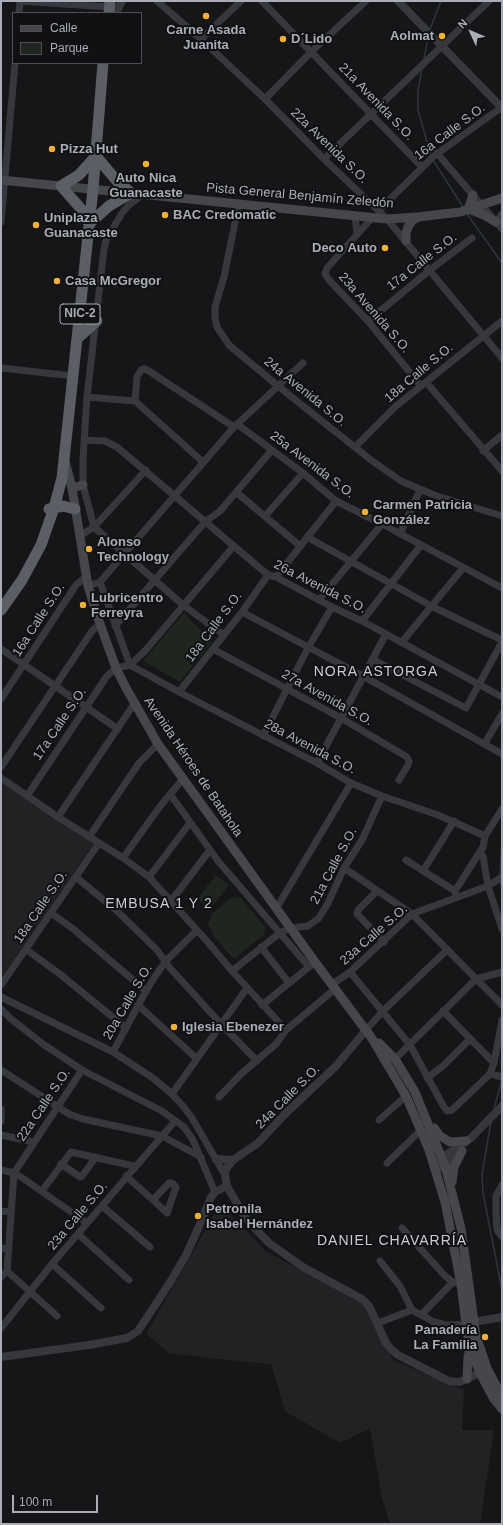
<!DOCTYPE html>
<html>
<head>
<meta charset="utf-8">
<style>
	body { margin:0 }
	#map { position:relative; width:503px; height:1525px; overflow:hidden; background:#161618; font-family:Helvetica,sans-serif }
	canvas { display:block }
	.frame { position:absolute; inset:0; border:2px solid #a8adb8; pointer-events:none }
	.legend { position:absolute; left:12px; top:12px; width:130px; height:52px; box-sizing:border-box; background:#111113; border:1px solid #4d4f55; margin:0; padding:5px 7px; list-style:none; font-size:12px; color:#a8adb8 }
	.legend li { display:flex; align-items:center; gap:8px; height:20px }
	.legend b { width:20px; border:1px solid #4d4f55 }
	.north { position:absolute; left:451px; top:12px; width:40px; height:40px; -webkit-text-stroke:3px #111113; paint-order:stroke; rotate:314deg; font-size:11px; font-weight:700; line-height:16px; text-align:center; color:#a8adb8 }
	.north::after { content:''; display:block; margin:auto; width:14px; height:18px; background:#a8adb8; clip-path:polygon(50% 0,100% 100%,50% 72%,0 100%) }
	.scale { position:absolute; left:12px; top:1495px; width:86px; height:18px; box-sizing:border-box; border:2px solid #a8adb8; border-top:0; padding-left:5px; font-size:12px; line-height:14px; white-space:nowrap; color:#a8adb8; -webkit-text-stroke:3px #111113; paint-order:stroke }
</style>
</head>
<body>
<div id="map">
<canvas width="503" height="1525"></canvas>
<div class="frame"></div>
<ul class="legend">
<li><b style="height:5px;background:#45474d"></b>Calle</li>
<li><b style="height:11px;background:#1e261f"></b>Parque</li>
</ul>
<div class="north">N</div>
<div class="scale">100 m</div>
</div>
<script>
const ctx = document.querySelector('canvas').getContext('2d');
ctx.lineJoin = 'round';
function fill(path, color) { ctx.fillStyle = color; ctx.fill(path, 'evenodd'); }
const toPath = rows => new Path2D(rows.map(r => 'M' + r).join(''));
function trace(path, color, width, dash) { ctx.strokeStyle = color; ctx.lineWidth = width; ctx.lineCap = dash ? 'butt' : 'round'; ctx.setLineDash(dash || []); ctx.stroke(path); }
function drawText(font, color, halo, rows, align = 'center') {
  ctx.font = font + ' Helvetica,sans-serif'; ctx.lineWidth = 4; ctx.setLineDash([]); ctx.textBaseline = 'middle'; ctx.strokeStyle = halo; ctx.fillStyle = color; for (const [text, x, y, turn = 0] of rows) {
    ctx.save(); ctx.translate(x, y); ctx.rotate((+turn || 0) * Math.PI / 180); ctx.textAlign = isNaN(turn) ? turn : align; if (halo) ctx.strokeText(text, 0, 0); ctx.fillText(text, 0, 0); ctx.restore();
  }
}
fill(toPath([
	[1,781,94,843,1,978],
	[220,1204,267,1252,364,1303,393,1360,464,1390,462,1430,494,1430,480,1524,390,1524,382,1498,370,1428,340,1443,285,1411,271,1364,217,1359,169,1353,146,1334]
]), '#222225');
fill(toPath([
	[184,613,212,642,180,682,143,661],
	[216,875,229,885,210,909,197,899],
	[240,897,266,928,264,935,234,959,215,938,208,925,212,914,231,898]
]), '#1e261f');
trace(toPath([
	[430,29,441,1],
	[424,59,428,37],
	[422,68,418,91,418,110,431,156],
	[433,160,463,207],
	[467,214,502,263],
	[500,876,502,840],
	[500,880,502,888],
	[494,1109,502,1079],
	[491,1122,482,1174,483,1193,502,1290]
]), '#2c353c', 1.5);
trace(toPath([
	[19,1,109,7],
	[157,1,201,39,265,99,324,159,387,219,502,358],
	[262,1,422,167],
	[19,13,20,2],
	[201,39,241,1],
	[265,99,311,52,366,1],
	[437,153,502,229],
	[324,159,489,1],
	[239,203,224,277,215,307,215,317,217,327,229,345,278,386,371,460,401,481,434,495,502,516],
	[379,210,434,156,502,107],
	[355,216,357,234],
	[372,218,327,268,325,274,329,280,368,321,421,386],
	[1,222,15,63],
	[496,222,502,214],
	[368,321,430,270,472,238],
	[1,368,73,376],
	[426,382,502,471],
	[87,397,135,401,203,462],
	[135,401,137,377,141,370,145,369,149,371,234,427],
	[237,424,303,473,336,501,382,524,502,588],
	[84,440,105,441,117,447,268,575,276,577,332,607,362,621,502,697],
	[355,447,395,407,502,321],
	[483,451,502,435],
	[146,470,94,527,183,605,224,635],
	[236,492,300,546],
	[265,516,303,473],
	[400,534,420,490],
	[80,536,94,527,83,485,83,460,87,397,104,249,106,240,122,213,129,205,142,195],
	[307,537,433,607,502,640],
	[276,577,336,501],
	[100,582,130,665],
	[88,586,100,582,234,427,303,363],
	[319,600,382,524],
	[242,612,363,676,502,754],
	[362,621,421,545],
	[115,626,205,522,220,511,272,450],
	[402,642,463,568],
	[1,649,118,729],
	[213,649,341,718,407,757,409,761,408,765,399,780],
	[372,659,466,708,502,642],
	[130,665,179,692,317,763,351,783,382,796,438,815,485,836],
	[179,692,242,612,268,575],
	[1,699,76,585,86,577],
	[263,736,308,648,332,607],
	[485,743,502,714],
	[317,763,386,634],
	[1,767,92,631,100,624],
	[1,778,58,817,123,858,149,877,206,940,232,971,286,1030],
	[170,794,218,861,309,967,315,962],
	[27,796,107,676,116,668,130,665,144,652,233,547],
	[58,817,134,704],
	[89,837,139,763,158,744],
	[480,852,483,856,488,886,502,929],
	[123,858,161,805,183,779],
	[406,860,455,891],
	[344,868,412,914,502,1005],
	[423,871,454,821],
	[76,877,117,911,157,950,170,968,221,1024,257,1061],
	[149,877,190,823],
	[377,891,358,910,357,914,384,942],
	[456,897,455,891,483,847,485,836,502,809],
	[171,901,210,850],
	[276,909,351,783],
	[51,913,72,928,146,991],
	[261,947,289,983],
	[27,950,61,975,126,1028],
	[232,971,281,932,291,928,308,926,319,918,328,903,344,868,362,840,382,796],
	[350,972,410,1045,444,1107,447,1111,452,1110,490,1074,494,1063,502,1020],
	[1,985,99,843],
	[331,985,350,972,412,914,488,886,502,877],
	[1,997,113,1052,153,1078,172,1094,183,1106,192,1118,225,1175],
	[138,1005,196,1058],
	[262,1005,309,967],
	[1,1009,10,1018,43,1044,82,1070,162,1111,184,1127,193,1140,215,1192],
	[443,1011,494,1063],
	[366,1030,383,1011,447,950],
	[113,1052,146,991,156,975,166,961,197,930],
	[395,1059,476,979,502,972],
	[1,1070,69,1114,83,1119,162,1136,201,1157],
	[490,1074,502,1077],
	[427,1078,443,1066,470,1039],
	[172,1094,247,988],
	[219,1097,241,1074,276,1044,286,1030,335,989],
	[1,1109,1,1121],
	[379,1120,406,1096],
	[1,1135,25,1140,33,1142],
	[387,1163,421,1130],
	[61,1164,80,1177,82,1176,96,1157],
	[1,1170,14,1173,21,1177,87,1223],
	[126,1176,153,1200,167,1213,176,1187,172,1183,169,1183,153,1200],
	[502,1185,496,1196,496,1213,497,1230,502,1237],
	[42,1191,71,1152,134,1166],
	[102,1206,150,1247],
	[1,1211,11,1212],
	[402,1228,445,1276,453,1282,461,1284],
	[78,1234,129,1280],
	[1,1248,9,1249],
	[380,1261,400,1286,412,1310,434,1322,446,1325,466,1324],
	[52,1264,101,1308],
	[7,1271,14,1173,82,1070],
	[7,1271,57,1316],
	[1,1277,7,1271],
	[421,1315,453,1282],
	[378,1323,412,1310],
	[1,1328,52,1264,175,1121]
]), '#37383d', 7);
trace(toPath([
	[398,1,502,108],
	[116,13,122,1],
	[366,1030,336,1066,286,1113,258,1143,233,1160,226,1169,225,1175,227,1186,246,1219,269,1243,303,1267,362,1299,369,1306,386,1343,391,1349,398,1355,449,1381,459,1382,467,1379,485,1370],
	[216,1159,233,1160],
	[437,1161,471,1138,502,1106],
	[436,1170,450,1162,460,1153],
	[468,1323,502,1317],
	[1,1357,89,1345,127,1338,138,1331,169,1284,186,1255,197,1231,211,1197,215,1192,227,1186]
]), '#37383d', 8);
trace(toPath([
	[1,180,387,219,418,217,460,212,502,198],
	[469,209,484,215,496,222],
	[468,210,473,195],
	[406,241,406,233,408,227,412,221,418,217],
	[65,461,72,488,88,586,100,624,116,668,126,688,158,744,315,962,371,1037,406,1096,429,1150,445,1202,461,1284,466,1324,470,1348,480,1373,494,1399,502,1409],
	[72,488,83,485],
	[379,1043,395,1059,415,1092,445,1166,461,1228,476,1336,487,1368,502,1397],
	[434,1128,440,1136,450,1142,466,1141],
	[452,1182,454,1167,462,1151],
	[467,1379,468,1358,470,1348]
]), '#45474d', 9);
trace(toPath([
	[109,13,110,1],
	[89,224,109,206,131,193,116,180,96,156],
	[89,224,82,210,61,186,79,175,96,156],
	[77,339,97,321],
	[49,509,63,506,75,509],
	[1,610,22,580,41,545,54,508,62,478,93,189,103,63]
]), '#5b5e65', 11);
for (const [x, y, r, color] of [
	[206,16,4,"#f2b134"],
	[442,36,4,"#f2b134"],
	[283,39,4,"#f2b134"],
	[52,149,4,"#f2b134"],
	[146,164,4,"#f2b134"],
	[165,215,4,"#f2b134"],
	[36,225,4,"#f2b134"],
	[385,248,4,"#f2b134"],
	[57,281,4,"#f2b134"],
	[365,512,4,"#f2b134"],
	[89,549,4,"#f2b134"],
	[83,605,4,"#f2b134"],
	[174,1027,4,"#f2b134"],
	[198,1216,4,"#f2b134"],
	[485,1337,4,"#f2b134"]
]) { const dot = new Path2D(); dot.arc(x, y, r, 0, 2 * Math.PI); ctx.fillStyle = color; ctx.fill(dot); trace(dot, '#111113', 1.5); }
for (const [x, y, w] of [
	[80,314,40]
]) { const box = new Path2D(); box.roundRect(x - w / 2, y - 10, w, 20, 3); ctx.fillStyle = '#111113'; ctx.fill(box); trace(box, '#a8adb8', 1); }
drawText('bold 12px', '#a8adb8', null, [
	["NIC-2",80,314]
]);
drawText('bold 13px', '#a8adb8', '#111113', [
	["Carne Asada",206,30,"center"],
	["Juanita",206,45,"center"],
	["Aolmat",434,36,"right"],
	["D´Lido",291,39],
	["Pizza Hut",60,149],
	["Auto Nica",146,178,"center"],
	["Guanacaste",146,193,"center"],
	["BAC Credomatic",173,215],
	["Uniplaza",44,218],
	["Guanacaste",44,233],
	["Deco Auto",377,248,"right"],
	["Casa McGregor",65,281],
	["Carmen Patricia",373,505],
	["González",373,520],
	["Alonso",97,542],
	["Technology",97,557],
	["Lubricentro",91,598],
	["Ferreyra",91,613],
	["Iglesia Ebenezer",182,1027],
	["Petronila",206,1209],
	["Isabel Hernández",206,1224],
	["Panadería",477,1330,"right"],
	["La Familia",477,1345,"right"]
], 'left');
drawText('13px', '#a8adb8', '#111113', [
	["21a Avenida S.O.",376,102,46],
	["16a Calle S.O.",450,132,-37],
	["22a Avenida S.O.",329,146,44],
	["Pista General Benjamín Zeledón",300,196,5],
	["17a Calle S.O.",422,262,-38],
	["23a Avenida S.O.",374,313,49],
	["18a Calle S.O.",419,373,-40],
	["24a Avenida S.O.",305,392,39],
	["25a Avenida S.O.",312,465,37],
	["26a Avenida S.O.",320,587,27],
	["16a Calle S.O.",39,620,-57],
	["18a Calle S.O.",214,627,-53],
	["27a Avenida S.O.",327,698,29],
	["17a Calle S.O.",60,724,-56],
	["28a Avenida S.O.",310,747,28],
	["Avenida Héroes de Batahola",193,767,56],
	["21a Calle S.O.",334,866,-62],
	["18a Calle S.O.",41,907,-56],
	["23a Calle S.O.",374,935,-41],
	["20a Calle S.O.",128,1002,-60],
	["24a Calle S.O.",288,1097,-45],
	["22a Calle S.O.",44,1105,-56],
	["23a Calle S.O.",78,1216,-50]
]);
ctx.letterSpacing = '1px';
drawText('14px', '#c9ccd4', '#111113', [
	["NORA ASTORGA",376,672],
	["EMBUSA 1 Y 2",159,904],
	["DANIEL CHAVARRÍA",392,1241]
]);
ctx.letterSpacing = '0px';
</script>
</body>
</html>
